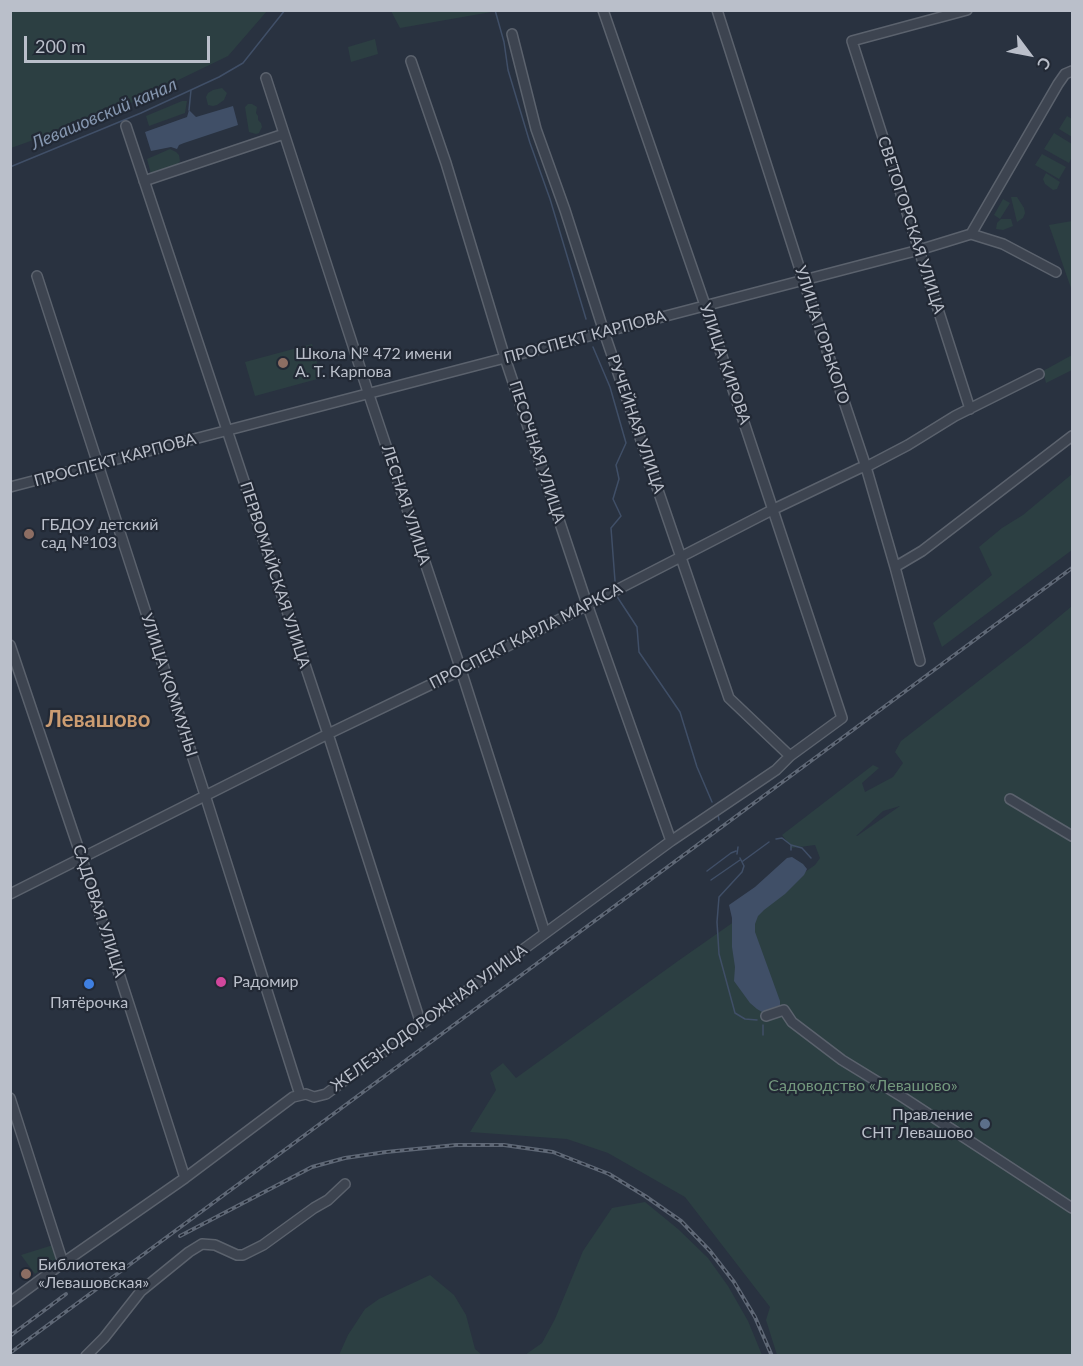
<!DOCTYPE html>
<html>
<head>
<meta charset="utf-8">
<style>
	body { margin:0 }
	#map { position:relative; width:1083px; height:1366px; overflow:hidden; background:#293240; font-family:Lato,sans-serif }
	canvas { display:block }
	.frame { position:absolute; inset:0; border:12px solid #babfca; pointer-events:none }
	.north { position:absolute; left:999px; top:24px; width:60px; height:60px; -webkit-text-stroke:4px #222935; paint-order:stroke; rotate:122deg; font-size:16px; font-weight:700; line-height:24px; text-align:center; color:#babfca }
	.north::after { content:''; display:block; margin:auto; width:21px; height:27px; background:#babfca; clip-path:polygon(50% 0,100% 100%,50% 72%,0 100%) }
	.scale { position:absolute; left:24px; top:36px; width:186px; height:27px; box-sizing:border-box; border:3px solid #babfca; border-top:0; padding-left:8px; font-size:18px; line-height:21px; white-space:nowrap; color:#babfca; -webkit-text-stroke:4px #222935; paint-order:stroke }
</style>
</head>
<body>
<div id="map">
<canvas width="1083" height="1366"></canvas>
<div class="frame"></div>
<div class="north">С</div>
<div class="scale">200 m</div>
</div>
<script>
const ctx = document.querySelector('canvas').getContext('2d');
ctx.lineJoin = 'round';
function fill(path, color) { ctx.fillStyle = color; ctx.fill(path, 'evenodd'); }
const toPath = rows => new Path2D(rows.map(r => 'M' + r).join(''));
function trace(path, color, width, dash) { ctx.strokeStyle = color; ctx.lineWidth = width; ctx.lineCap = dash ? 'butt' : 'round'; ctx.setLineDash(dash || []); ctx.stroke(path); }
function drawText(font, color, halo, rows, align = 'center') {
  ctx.font = font + ' Lato,sans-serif'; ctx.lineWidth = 4.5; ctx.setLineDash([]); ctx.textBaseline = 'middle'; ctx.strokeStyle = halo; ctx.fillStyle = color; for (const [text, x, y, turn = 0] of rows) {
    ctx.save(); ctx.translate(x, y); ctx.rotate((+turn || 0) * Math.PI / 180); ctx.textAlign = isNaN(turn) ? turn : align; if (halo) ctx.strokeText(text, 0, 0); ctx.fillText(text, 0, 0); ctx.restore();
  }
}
fill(toPath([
	[11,10,267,10,267,11,228,56,112,112,11,148],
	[391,11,497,11,400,28],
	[375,39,378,54,351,62,348,47],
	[222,88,227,93,224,100,217,105,213,106,208,105,206,97,208,93,213,90],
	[182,101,187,101,185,113,149,126,146,116],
	[248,104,252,104,257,107,256,113,258,116,258,120,261,123,262,127,259,133,256,134,249,132,245,107],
	[1067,116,1072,119,1072,137,1059,129],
	[1054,133,1072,144,1072,157,1069,163,1044,149],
	[170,149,176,152,179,155,180,161,178,164,151,174,147,159],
	[1042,154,1066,167,1059,179,1035,165],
	[1046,173,1060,182,1057,189,1053,190,1045,184,1043,179],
	[1011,197,1017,197,1024,208,1025,213,1023,218,1017,222],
	[1003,199,1010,203,1000,219,994,215],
	[1011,219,1013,226,1003,230,996,229,997,223,1001,219],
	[1072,221,1072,291,1049,225],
	[312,344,321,378,255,396,245,362],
	[1072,355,1072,370,1046,383,1043,371],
	[1072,474,1072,550,942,647,933,623,992,575,979,547,1002,528,1023,515],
	[1072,606,1072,1355,777,1355,766,1320,770,1307,685,1197,608,1153,567,1139,470,1132,496,1090,490,1073,503,1063,516,1078,678,961,815,865,820,858,815,845,792,848,782,835,873,765,879,768,862,783,865,792,893,777,903,763,895,752,901,741,1029,642],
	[900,806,857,836,856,836,883,811],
	[645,1202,678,1229,708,1258,728,1286,748,1321,762,1355,525,1355,542,1343,555,1319,583,1251,612,1208],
	[53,1245,57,1259,35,1274,21,1255],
	[430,1275,454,1295,466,1315,475,1349,482,1355,339,1355,348,1335,365,1309,379,1299]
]), '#2c3f42');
fill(toPath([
	[233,106,238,125,184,143,179,145,177,149,171,147,151,151,145,132,187,117,189,110,196,117],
	[792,857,803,864,807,869,804,875,785,894,764,910,758,916,755,924,755,932,780,1001,780,1007,778,1010,762,1012,757,1009,750,1003,734,981,735,967,732,947,732,918,729,905,755,887,787,858]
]), '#404f67');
trace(toPath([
	[495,10,504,42,508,70,530,143,550,199,586,319],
	[189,110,191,90],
	[10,167,141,113,219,77,243,63,285,10],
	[593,347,610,387,626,443,616,465,619,479,613,499,621,516,611,528,615,581],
	[616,595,637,627,639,652,680,712,697,767,712,802],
	[718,815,719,820],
	[776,839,782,838,791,845,791,850],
	[791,845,802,848,811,858],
	[737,854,738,847],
	[740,858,744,866,742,872,719,897,717,922,719,954,735,1013,745,1019,757,1020],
	[743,861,769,842],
	[707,871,731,853,736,851],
	[711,880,740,860],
	[763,1035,763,1025]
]), '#404f67', 1.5);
const minor = toPath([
	[717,10,803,279,866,467,895,567,920,661],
	[967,10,852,41,970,409],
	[512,34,536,129,565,210,604,332,729,698,790,756],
	[411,61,446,163,505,358,587,604,671,841],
	[266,78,367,389,461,670,545,933],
	[126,126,328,734,421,1024],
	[144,181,284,134],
	[971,234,1003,244,1056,272],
	[37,276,205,795,300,1095],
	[10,487,919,250,971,234,1058,84,1065,74,1072,71],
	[895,567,922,551,1072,436],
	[10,645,82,859,185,1178],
	[1010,799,1072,836],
	[10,894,328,734,461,670,774,509,860,468,866,467,908,445,955,416,1039,374],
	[766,1016,784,1010,792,1022,842,1060,904,1098,1072,1208],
	[10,1098,63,1263],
	[10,1302,63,1263,185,1178,293,1097,306,1094,314,1097,326,1094,671,841,776,770,790,756,842,718,705,305,603,10],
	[86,1356,104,1338,141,1291,189,1252,202,1244,215,1245,237,1255,243,1255,263,1245,314,1208,328,1200,345,1184]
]);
trace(minor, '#5b626d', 12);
trace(minor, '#3d4450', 9);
const rail = toPath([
	[180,1236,312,1167,345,1158,386,1152,456,1145,504,1145,553,1152,609,1174,645,1196,681,1221,710,1251,734,1282,755,1317,772,1356],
	[10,1336,66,1294],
	[10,1353,1072,568]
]);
trace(rail, '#5f6876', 4);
trace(rail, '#222935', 1.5, [4.5]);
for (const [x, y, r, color] of [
	[283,363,6,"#8d6e63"],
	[29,534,6,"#8d6e63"],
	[221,982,6,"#d1479c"],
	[89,984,6,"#3f7fe0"],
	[985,1124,6,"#5c6f8a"],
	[26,1274,6,"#8d6e63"]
]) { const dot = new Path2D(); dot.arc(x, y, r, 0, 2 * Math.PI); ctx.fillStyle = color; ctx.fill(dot); trace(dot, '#222935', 2); }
drawText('16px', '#babfca', '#222935', [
	["СВЕТОГОРСКАЯ УЛИЦА",911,225,72],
	["УЛИЦА ГОРЬКОГО",822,335,72],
	["ПРОСПЕКТ КАРПОВА",585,337,-15],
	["УЛИЦА КИРОВА",725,364,71],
	["РУЧЕЙНАЯ УЛИЦА",636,424,71],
	["ПЕСОЧНАЯ УЛИЦА",537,452,72],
	["ПРОСПЕКТ КАРПОВА",115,460,-15],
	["ЛЕСНАЯ УЛИЦА",406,505,72],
	["ПЕРВОМАЙСКАЯ УЛИЦА",275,575,72],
	["ПРОСПЕКТ КАРЛА МАРКСА",526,636,-27],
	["УЛИЦА КОММУНЫ",169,685,72],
	["САДОВАЯ УЛИЦА",99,911,72],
	["ЖЕЛЕЗНОДОРОЖНАЯ УЛИЦА",429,1018,-36]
]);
drawText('16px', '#babfca', '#222935', [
	["Школа № 472 имени",295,354],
	["А. Т. Карпова",295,372],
	["ГБДОУ детский",41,525],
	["сад №103",41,543],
	["Радомир",233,982],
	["Пятёрочка",89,1003,"center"],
	["Правление",973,1115,"right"],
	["СНТ Левашово",973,1133,"right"],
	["Библиотека",38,1265],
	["«Левашовская»",38,1283]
], 'left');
drawText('16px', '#73987d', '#222935', [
	["Садоводство «Левашово»",863,1086]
]);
drawText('italic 18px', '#8495ae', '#222935', [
	["Левашовский канал",104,114,-23]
]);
drawText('bold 22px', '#cc9d72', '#222935', [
	["Левашово",98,720]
]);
</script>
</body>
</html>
